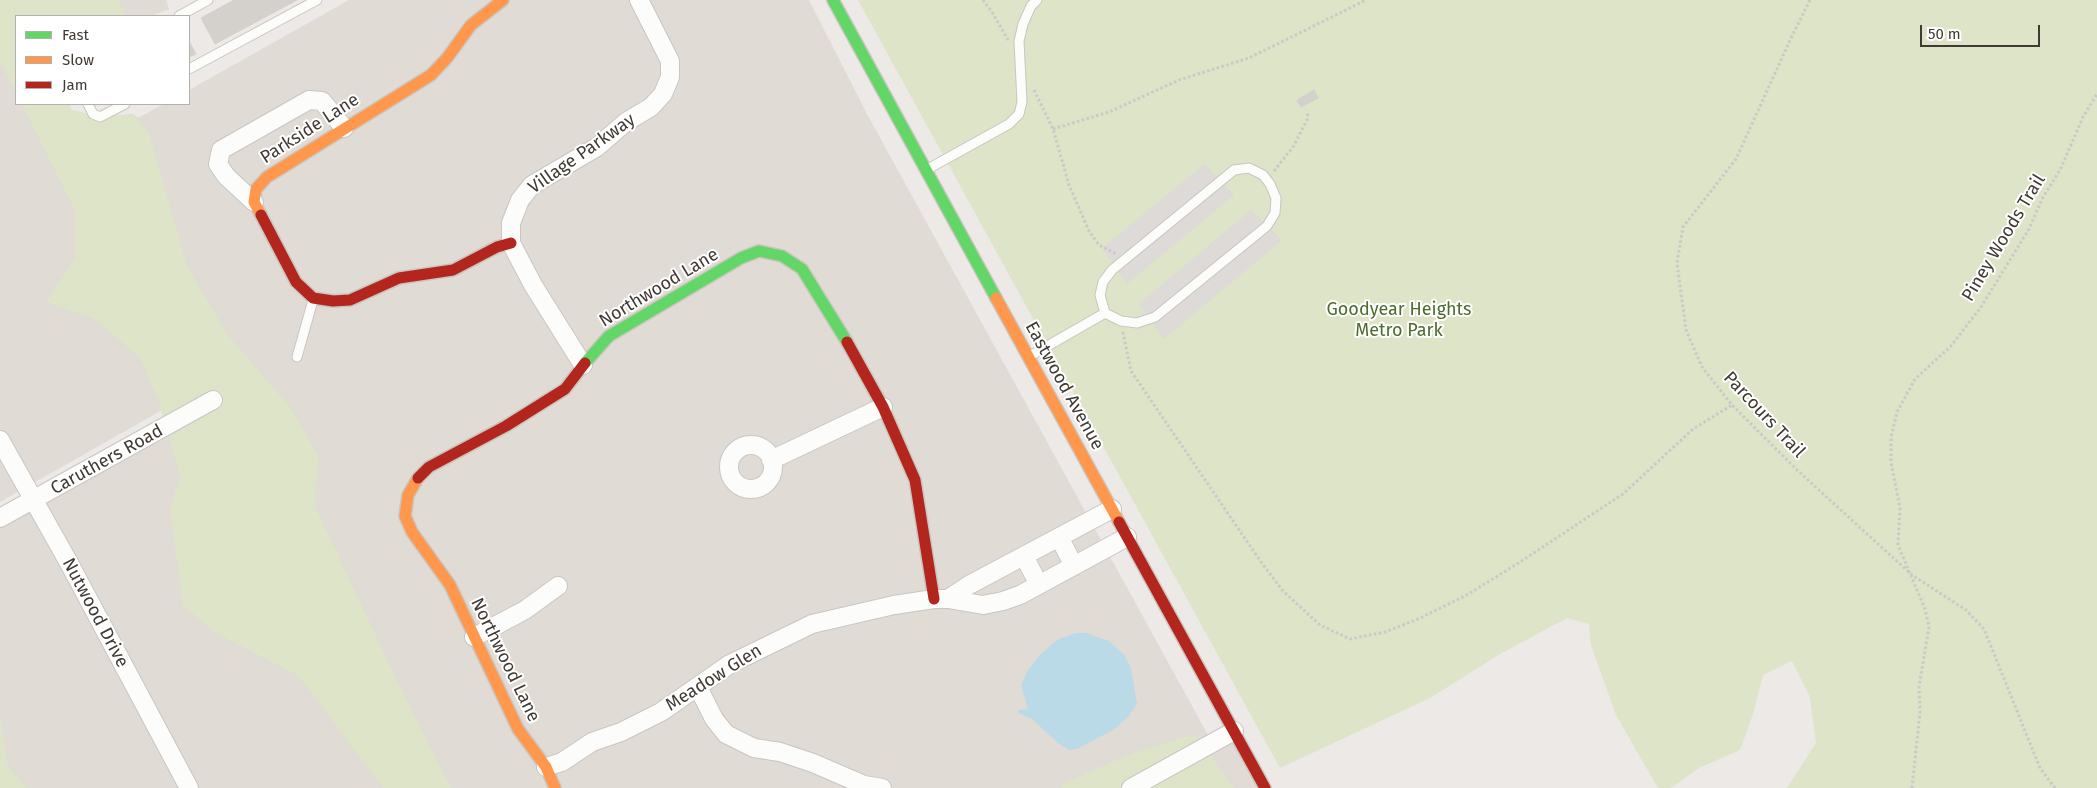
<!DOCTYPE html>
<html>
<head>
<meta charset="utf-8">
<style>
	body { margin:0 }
	#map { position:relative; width:2097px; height:788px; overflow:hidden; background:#ece9e6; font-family:"Fira Sans",sans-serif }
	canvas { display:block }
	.legend { position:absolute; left:15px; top:15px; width:175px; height:90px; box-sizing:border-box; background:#fff; border:1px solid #b3b0ae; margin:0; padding:6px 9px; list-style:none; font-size:15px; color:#413a34 }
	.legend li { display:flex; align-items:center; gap:10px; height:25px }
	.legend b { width:25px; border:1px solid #b3b0ae }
	.scale { position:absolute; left:1920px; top:25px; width:120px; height:22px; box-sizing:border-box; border:2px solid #413a34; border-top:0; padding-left:6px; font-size:15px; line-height:18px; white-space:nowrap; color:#413a34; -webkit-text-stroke:4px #fff; paint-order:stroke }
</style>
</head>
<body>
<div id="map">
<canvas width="2097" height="788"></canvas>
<ul class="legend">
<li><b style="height:6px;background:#63d668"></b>Fast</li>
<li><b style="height:6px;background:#ff974d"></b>Slow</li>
<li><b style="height:6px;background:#b3261e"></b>Jam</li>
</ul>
<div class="scale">50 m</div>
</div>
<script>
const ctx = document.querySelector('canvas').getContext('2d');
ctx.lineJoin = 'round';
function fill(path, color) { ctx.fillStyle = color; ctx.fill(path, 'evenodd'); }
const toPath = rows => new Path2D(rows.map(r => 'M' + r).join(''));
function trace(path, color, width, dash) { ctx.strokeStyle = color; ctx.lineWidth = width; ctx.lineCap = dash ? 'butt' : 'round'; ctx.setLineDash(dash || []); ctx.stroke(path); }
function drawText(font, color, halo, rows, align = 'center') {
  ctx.font = font + ' "Fira Sans",sans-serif'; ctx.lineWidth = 4; ctx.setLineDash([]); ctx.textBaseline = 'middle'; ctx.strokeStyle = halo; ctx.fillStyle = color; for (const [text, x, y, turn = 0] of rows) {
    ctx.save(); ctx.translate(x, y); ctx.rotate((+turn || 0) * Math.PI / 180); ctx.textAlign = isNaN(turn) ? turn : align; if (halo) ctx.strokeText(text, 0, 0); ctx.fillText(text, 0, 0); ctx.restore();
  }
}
fill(toPath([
	[0,0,166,0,169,9,151,16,16,16,16,104,69,104,72,110,100,117,133,114,138,118,164,104,189,104,189,90,349,0,809,0,867,114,1208,735,1230,723,1265,788,0,788,0,518,155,434,208,384,0,502]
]), '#e0dbd4');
fill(toPath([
	[0,0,118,0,126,16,16,16,16,93,0,62],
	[858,0,2097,0,2097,788,1787,788,1816,743,1810,697,1792,661,1763,675,1753,714,1740,750,1699,768,1671,788,1658,788,1616,715,1591,645,1589,624,1567,618,1500,654,1430,698,1280,768],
	[22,104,69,104,72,110,100,117,133,114,149,133,187,266,228,335,290,407,319,457,314,504,400,687,451,788,383,788,299,676,216,633,183,606,170,509,180,477,158,400,140,358,96,320,46,302,75,258,75,210],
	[0,714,8,767,27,788,0,788],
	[1195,734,1234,788,1061,788,1064,783,1133,753]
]), '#dde4c8');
fill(toPath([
	[1205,164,1234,195,1127,284,1102,248],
	[1251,210,1282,240,1164,339,1139,304]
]), '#dddad7');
fill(toPath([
	[1075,633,1086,633,1109,641,1124,655,1131,668,1137,704,1128,717,1113,730,1077,749,1069,750,1058,743,1032,719,1018,713,1018,710,1028,709,1021,685,1027,672,1040,655,1057,640]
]), '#badae7');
const building = toPath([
	[234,0,297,0,215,44,201,18,234,0],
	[189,41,196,54,189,57,189,41],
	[1314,90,1318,98,1301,107,1297,100,1314,90]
]);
fill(building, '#d4d1cd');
trace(building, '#d4d0cc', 1);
const lane = toPath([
	[179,16,208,0],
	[189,69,317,0],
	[88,104,93,114,100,117,125,104],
	[926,170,1009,124,1019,114,1022,102,1019,41,1023,24,1031,6,1037,0],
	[1030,356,1105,313,1121,321,1137,323,1155,317,1267,226,1275,213,1276,198,1270,184,1263,175,1249,168,1234,170,1112,270,1103,282,1100,295,1105,313],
	[297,357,313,300]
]);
const street = toPath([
	[254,202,226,176,218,164,221,150,309,100,322,101,344,128],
	[583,365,533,285,511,243,511,223,520,200,532,185,597,147,626,122,651,107,663,94,670,77,670,61,639,0],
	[0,440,69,563,189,788],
	'729 467a22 22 0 1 1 44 0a22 22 0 1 1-44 0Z',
	[771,460,883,407],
	[0,518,213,400],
	[1059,537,1074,566],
	[1024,556,1039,585],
	[948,599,969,585,1112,509],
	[474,637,525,610,558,586],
	[698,687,714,719,726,734,754,748,780,752,813,763,864,785,882,788],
	[546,767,562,762,592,742,621,732,661,712,730,664,812,624,894,605,934,599,948,599,983,605,1003,601,1020,595,1127,537],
	[1131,788,1234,731]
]);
const fast = toPath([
	[833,0,996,298],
	[585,363,609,336,741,258,759,251,782,256,802,269,847,342]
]);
const slow = toPath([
	[261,215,254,202,256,189,267,177,431,75,447,58,471,25,503,0],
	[996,298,1119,522],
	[418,478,408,495,405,516,412,532,450,585,518,729,546,767,555,788]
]);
const jam = toPath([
	[261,215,296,282,313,298,333,301,350,300,399,278,453,270,497,247,511,243],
	[847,342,883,407,915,480,934,599],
	[418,478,429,467,506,426,565,389,585,363],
	[1119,522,1265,788]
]);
trace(lane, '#c9c6c2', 11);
trace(street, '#c9c6c2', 20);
trace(fast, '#cac5be', 14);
trace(slow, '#cac5be', 14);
trace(jam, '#cac5be', 14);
trace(toPath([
	[983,0,992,12,1008,40],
	[1810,0,1791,38,1736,159,1683,227,1677,263,1686,330,1702,367,1732,405,1797,470,1912,575,1966,610,1984,629,2040,768,2055,788],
	[1034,90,1053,129,1069,185,1089,231,1099,245,1116,254],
	[1053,129,1109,112,1179,80,1249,58,1366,0],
	[1274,171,1293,147,1307,120,1308,111],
	[1123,332,1131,371,1261,562,1283,591,1320,625,1350,639,1385,632,1418,619,1465,596,1517,564,1623,494,1693,429,1732,405],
	[1912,788,1920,712,1919,687,1929,627,1925,609,1898,545,1900,508,1891,462,1891,437,1897,412,1915,379,1951,346,1981,307,2029,229,2042,199,2061,168,2083,117,2097,94]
]), '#cbc9c6', 3, [2.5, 2.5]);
trace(lane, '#fcfcfb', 9);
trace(street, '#fcfcfb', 18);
trace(fast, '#63d668', 11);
trace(slow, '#ff974d', 11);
trace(jam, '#b3261e', 11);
drawText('18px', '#413a34', '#fff', [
	["Parkside Lane",310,129,-33],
	["Village Parkway",582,154,-35],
	["Piney Woods Trail",2004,238,-59],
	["Northwood Lane",659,288,-31],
	["Eastwood Avenue",1064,386,61],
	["Parcours Trail",1764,415,47],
	["Caruthers Road",107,460,-29],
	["Nutwood Drive",95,613,62],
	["Northwood Lane",505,660,64],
	["Meadow Glen",714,678,-32]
]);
drawText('18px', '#4d6b2e', '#fff', [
	["Goodyear Heights",1399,310],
	["Metro Park",1399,331]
]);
</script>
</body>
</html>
